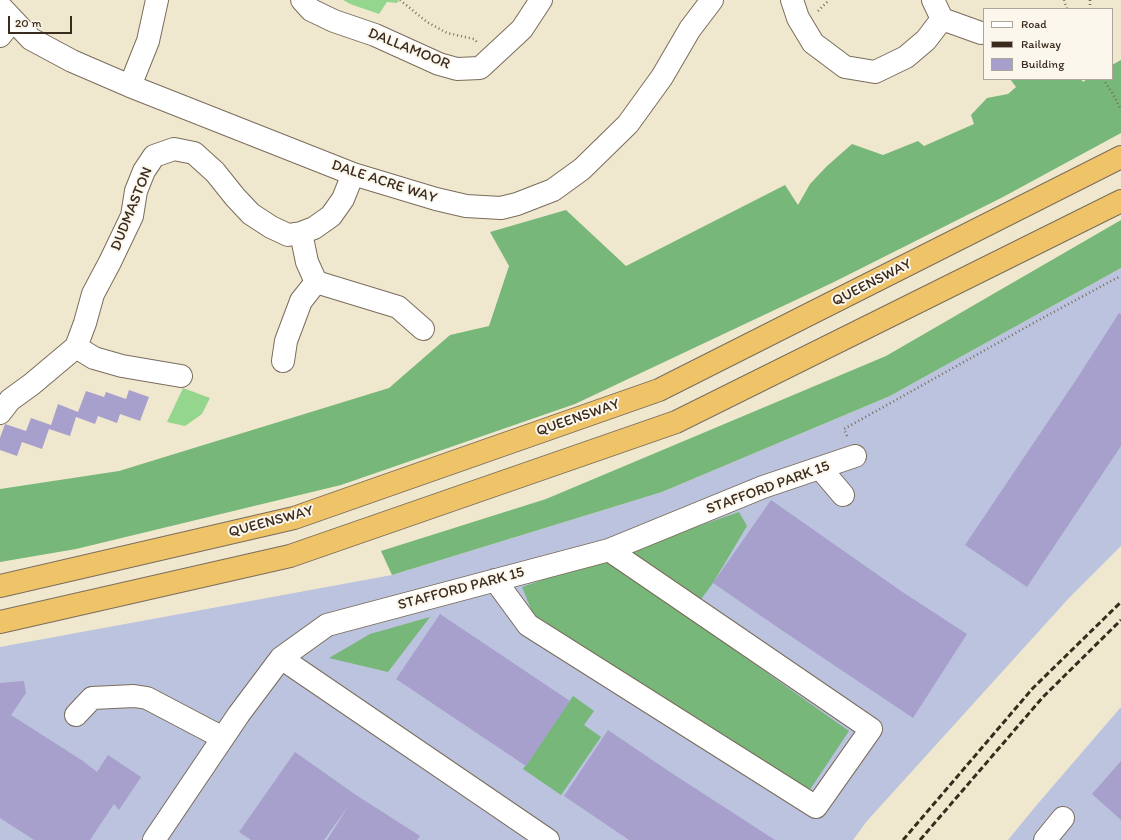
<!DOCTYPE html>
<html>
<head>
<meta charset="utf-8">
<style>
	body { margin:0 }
	#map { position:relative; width:1121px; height:840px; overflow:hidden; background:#f0e8ce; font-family:Itim,sans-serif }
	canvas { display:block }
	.legend { position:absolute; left:983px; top:8px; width:130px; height:72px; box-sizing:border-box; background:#fbf7ec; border:1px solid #aea59a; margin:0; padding:5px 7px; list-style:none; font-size:12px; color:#3b2a1e }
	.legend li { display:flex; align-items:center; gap:8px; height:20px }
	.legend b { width:20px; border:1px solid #aea59a }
	.scale { position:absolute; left:8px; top:16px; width:64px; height:18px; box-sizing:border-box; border:2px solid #3b2a1e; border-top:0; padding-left:5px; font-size:12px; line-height:14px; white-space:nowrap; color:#3b2a1e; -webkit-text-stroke:3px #fbf7ec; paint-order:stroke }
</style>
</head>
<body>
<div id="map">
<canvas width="1121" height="840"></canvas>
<ul class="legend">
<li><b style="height:5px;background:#fff"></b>Road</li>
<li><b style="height:5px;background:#3b2a1e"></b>Railway</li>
<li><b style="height:11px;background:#a8a0cc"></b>Building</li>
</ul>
<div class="scale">20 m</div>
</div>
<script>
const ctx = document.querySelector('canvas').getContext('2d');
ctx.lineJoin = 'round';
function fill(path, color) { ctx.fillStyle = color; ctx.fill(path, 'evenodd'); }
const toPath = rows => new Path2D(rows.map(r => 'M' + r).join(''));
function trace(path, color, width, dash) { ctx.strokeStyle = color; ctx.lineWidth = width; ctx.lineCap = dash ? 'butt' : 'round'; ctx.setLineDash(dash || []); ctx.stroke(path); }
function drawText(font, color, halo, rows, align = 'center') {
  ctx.font = font + ' Itim,sans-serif'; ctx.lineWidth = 4; ctx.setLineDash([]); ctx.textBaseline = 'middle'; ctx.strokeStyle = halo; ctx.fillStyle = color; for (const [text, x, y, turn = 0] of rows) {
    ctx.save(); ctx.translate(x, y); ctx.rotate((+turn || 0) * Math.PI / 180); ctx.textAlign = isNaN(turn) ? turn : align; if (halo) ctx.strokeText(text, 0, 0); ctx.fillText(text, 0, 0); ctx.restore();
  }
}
fill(toPath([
	[1121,268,1121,546,1069,598,867,821,853,840,0,840,0,647,392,575,662,492,890,396],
	[1121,707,1121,840,1008,840,1035,807]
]), '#bbc3de');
fill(toPath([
	[343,0,399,0,397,3,387,2,379,14,350,4],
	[183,388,210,398,202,414,185,426,167,422]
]), '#94d68e');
fill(toPath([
	[1121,60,1121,133,1003,197,834,282,575,404,341,485,76,549,0,562,0,489,119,471,389,388,450,335,489,326,509,266,490,232,566,210,626,266,785,185,798,205,810,184,827,166,852,144,883,155,918,141,924,146,974,124,971,115,987,98,1008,94,1016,87,1010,79,1081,79,1083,82,1087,79,1112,79,1112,65],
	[1121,220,1121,268,890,396,662,492,392,575,381,551,546,499,886,356],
	[739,512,747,526,713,583,688,617,849,731,809,791,533,614,522,587],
	[430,617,388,672,329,658,370,634],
	[573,696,594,711,584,725,601,737,561,795,523,769]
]), '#77b779');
fill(toPath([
	[1119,313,1121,314,1121,446,1027,587,965,545,1076,380],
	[129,390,149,397,140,421,120,414,117,423,98,416,95,424,76,417,70,436,49,429,42,449,22,442,17,456,0,450,0,438,5,424,26,431,31,418,51,425,58,404,78,412,86,391,104,397,106,392,126,399],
	[771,500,901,591,967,634,913,718,783,631,713,583],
	[440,614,570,701,526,766,396,679],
	[24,681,26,693,11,715,83,761,97,772,108,755,141,777,119,810,114,804,90,840,34,840,0,818,0,683],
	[608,730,670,772,775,840,629,840,564,796],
	[295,752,356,795,420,836,417,840,327,840,349,805,324,840,251,840,239,832],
	[1121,761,1121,820,1092,794]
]), '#a8a0cc');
const minor = toPath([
	[302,0,311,10,334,21,375,35,439,64,457,69,480,68,522,29,541,0],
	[792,0,798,18,813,43,845,67,875,72,906,57,926,40,942,19,933,0],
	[0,6,31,39,72,61,130,86,353,174,436,199,466,206,501,208,517,204,553,190,582,169,628,124,662,77,690,29,712,0],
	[942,19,981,33],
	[0,36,13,20],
	[130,86,148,41,157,0],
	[301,233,307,262,316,282,398,307,423,329],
	[76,347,94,358,122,366,181,376],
	[283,361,286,341,301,301,316,282],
	[0,413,10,400,32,384,76,347,85,323,93,294,110,262,132,216,136,191,144,171,154,156,174,149,194,153,215,172,235,197,251,214,271,227,288,235,301,233,314,228,331,216,343,199,353,174],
	[820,468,843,495],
	[495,580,528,625,816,807,871,729,609,550],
	[281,658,548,840],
	[76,715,92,698,134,696,147,698,223,738],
	[154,840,239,714,281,658,327,625,609,550,763,487,855,456],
	[1045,840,1063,818]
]);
const highway = toPath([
	[0,586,294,518,659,390,1121,157],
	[0,622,290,556,676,422,1121,201]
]);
trace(minor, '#7a6c5c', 24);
trace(highway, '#7a6c5c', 24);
trace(toPath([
	[400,0,427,22,447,33,474,39,477,42],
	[1064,0,1067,9],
	[1090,9,1090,0],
	[818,11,829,0],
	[1103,79,1113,94,1121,110],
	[847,436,844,429,1037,321,1113,280,1121,276]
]), '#7a6c5c', 2.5, [1, 3]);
trace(minor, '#fff', 22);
trace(highway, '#efc469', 22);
trace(toPath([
	[903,840,1033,688,1121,602],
	[920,840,1043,697,1121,620]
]), '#3b2a1e', 3, [6, 3]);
drawText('15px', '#3b2a1e', '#fbf7ec', [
	["DALLAMOOR",409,49,22],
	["DALE ACRE WAY",384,182,18],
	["DUDMASTON",132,209,-68],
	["QUEENSWAY",872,283,-27],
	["QUEENSWAY",578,418,-19],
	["STAFFORD PARK 15",768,488,-20],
	["QUEENSWAY",271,522,-15],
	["STAFFORD PARK 15",461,589,-15]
]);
</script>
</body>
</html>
